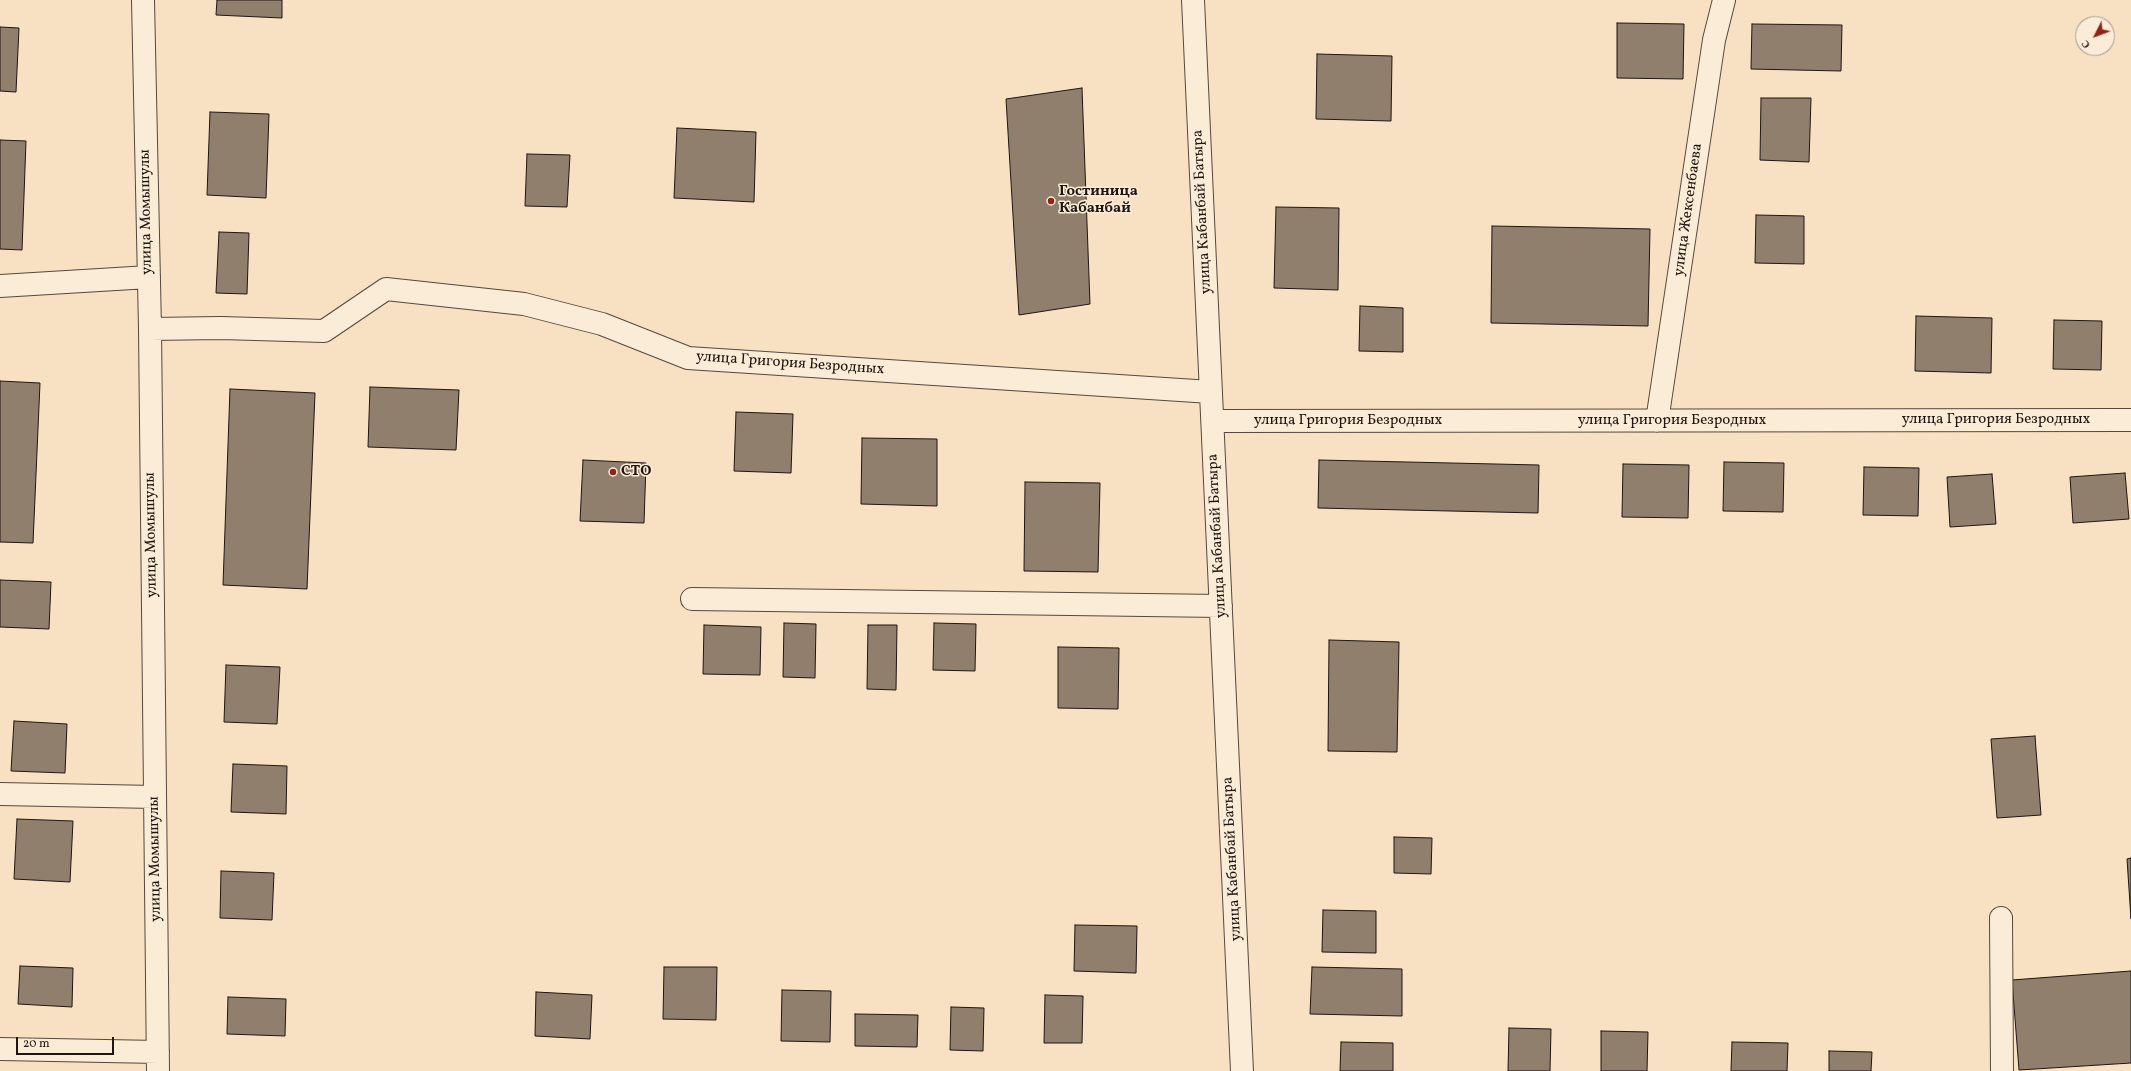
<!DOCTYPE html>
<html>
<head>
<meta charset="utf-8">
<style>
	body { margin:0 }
	#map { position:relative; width:2131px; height:1071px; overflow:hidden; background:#f8e1c2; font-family:Vollkorn,serif }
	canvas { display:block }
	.north { position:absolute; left:2075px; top:16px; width:40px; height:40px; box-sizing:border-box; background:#faecd7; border:1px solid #a39687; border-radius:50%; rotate:228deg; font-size:11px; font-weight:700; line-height:16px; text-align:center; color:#201510 }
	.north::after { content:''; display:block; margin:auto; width:14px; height:18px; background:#8f2418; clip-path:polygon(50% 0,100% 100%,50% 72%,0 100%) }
	.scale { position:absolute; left:16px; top:1037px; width:98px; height:18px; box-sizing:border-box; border:2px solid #201510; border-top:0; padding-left:5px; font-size:12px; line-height:14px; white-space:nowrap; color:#201510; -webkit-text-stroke:3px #faecd7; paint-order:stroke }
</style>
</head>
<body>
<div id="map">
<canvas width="2131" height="1071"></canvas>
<div class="north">С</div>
<div class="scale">20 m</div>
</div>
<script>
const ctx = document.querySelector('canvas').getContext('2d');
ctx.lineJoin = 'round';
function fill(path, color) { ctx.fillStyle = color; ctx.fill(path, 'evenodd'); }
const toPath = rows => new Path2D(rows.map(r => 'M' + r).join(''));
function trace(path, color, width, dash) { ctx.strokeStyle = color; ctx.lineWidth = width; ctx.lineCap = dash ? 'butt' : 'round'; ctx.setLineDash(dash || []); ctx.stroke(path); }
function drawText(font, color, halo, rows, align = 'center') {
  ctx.font = font + ' Vollkorn,serif'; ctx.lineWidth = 3; ctx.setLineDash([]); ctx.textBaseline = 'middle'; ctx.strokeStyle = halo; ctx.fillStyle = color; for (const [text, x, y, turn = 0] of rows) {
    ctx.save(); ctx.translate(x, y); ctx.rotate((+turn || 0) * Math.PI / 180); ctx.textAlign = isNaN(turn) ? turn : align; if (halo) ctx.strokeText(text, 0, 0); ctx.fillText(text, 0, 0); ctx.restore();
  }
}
const building = toPath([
	[217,0,282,0,282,18,216,15,217,0],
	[1617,23,1684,24,1683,79,1617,78,1617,23],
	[1752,24,1842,25,1841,71,1751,69,1752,24],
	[0,27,19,28,16,92,0,91,0,27],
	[1317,54,1392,56,1391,121,1316,119,1317,54],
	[1082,88,1090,304,1019,315,1006,99,1082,88],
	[1761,98,1811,98,1809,162,1760,160,1761,98],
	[210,112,269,114,266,198,207,195,210,112],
	[677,128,756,132,754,202,674,198,677,128],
	[0,140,26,141,22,250,0,249,0,140],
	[527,154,570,155,567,207,525,206,527,154],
	[1276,207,1339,208,1338,290,1274,288,1276,207],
	[1756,215,1804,216,1804,264,1755,263,1756,215],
	[1492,226,1650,229,1648,326,1491,323,1492,226],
	[219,232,249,233,247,294,216,293,219,232],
	[1360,306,1403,308,1403,352,1359,351,1360,306],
	[1916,316,1992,318,1991,373,1915,371,1916,316],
	[2054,320,2102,321,2101,370,2053,369,2054,320],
	[0,381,40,383,33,543,0,542,0,381],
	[370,387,459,390,456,450,368,447,370,387],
	[230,389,315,393,307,589,223,585,230,389],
	[736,412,793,414,791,473,734,471,736,412],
	[862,438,937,439,937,506,861,504,862,438],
	[583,460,646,463,644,523,580,521,583,460],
	[1319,460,1539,465,1538,513,1318,508,1319,460],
	[1724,462,1784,463,1783,512,1723,511,1724,462],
	[1623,464,1689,465,1688,518,1622,517,1623,464],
	[1864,467,1919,468,1918,516,1863,515,1864,467],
	[2125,473,2129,519,2073,523,2070,477,2125,473],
	[1992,474,1996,524,1950,527,1947,477,1992,474],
	[1025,482,1100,483,1098,572,1024,571,1025,482],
	[0,580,51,582,49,629,0,627,0,580],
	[784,623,816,624,815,678,783,677,784,623],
	[934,623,976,624,975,671,933,670,934,623],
	[704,625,761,627,760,675,703,674,704,625],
	[868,625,897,625,896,690,867,689,868,625],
	[1329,640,1399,642,1397,752,1328,751,1329,640],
	[1058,647,1119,648,1118,709,1058,708,1058,647],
	[226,665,280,667,277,724,224,722,226,665],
	[14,721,67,724,65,773,11,771,14,721],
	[2035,736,2041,815,1997,818,1991,739,2035,736],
	[233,764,287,766,286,814,231,812,233,764],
	[17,819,73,821,70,882,14,879,17,819],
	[1394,837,1432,838,1431,874,1394,873,1394,837],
	[2131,858,2131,919,2127,859,2131,858],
	[221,871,274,873,272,920,220,918,221,871],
	[1323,910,1376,911,1376,953,1322,952,1323,910],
	[1075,925,1137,926,1136,973,1074,971,1075,925],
	[20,966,73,968,72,1007,18,1004,20,966],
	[664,967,717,967,716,1020,663,1019,664,967],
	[1312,967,1402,969,1402,1016,1310,1014,1312,967],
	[2131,971,2131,1063,2019,1070,2012,980,2131,971],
	[782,990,831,991,830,1042,781,1041,782,990],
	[536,992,592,995,590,1039,535,1036,536,992],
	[1045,995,1083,996,1082,1043,1044,1043,1045,995],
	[228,997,286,999,285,1036,227,1034,228,997],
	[951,1007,984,1008,983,1051,950,1050,951,1007],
	[855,1014,918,1015,917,1047,855,1046,855,1014],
	[1509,1028,1551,1029,1550,1071,1508,1071,1509,1028],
	[1601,1031,1648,1032,1647,1071,1601,1071,1601,1031],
	[1341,1042,1393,1043,1393,1071,1340,1071,1341,1042],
	[1732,1042,1788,1043,1787,1071,1731,1071,1732,1042],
	[1829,1051,1872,1052,1871,1071,1829,1071,1829,1051]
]);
fill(building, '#907f6d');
trace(building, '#201510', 1);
const minor = toPath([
	[143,0,150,329,158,1071],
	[1193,0,1242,1071],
	[0,286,149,277],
	[150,329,221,328,324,331,386,289,524,304,602,324,688,358,1211,392],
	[1213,421,2131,420],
	[1657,421,1714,40,1724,0],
	[692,599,1221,606],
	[0,794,155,797],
	[2001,918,2002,1071],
	[0,1049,158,1052]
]);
trace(minor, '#56483c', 24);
trace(minor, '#faecd7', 22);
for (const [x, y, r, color] of [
	[1051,201,4,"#8f2418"],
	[613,472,4,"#8f2418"]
]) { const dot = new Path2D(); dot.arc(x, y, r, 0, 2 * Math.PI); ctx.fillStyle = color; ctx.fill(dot); trace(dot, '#faecd7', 1.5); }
drawText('bold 15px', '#201510', '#faecd7', [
	["Гостиница",1059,192],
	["Кабанбай",1059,209],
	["СТО",621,472]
], 'left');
drawText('15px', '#201510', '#faecd7', [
	["улица Жексенбаева",1689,210,-82],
	["улица Момышулы",147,212,-91],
	["улица Кабанбай Батыра",1203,212,-93],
	["улица Григория Безродных",790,364,4],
	["улица Григория Безродных",1996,420],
	["улица Григория Безродных",1348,421],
	["улица Григория Безродных",1672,421],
	["улица Момышулы",152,535,-91],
	["улица Кабанбай Батыра",1218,536,-93],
	["улица Момышулы",156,859,-91],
	["улица Кабанбай Батыра",1233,859,-93]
]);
</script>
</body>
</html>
